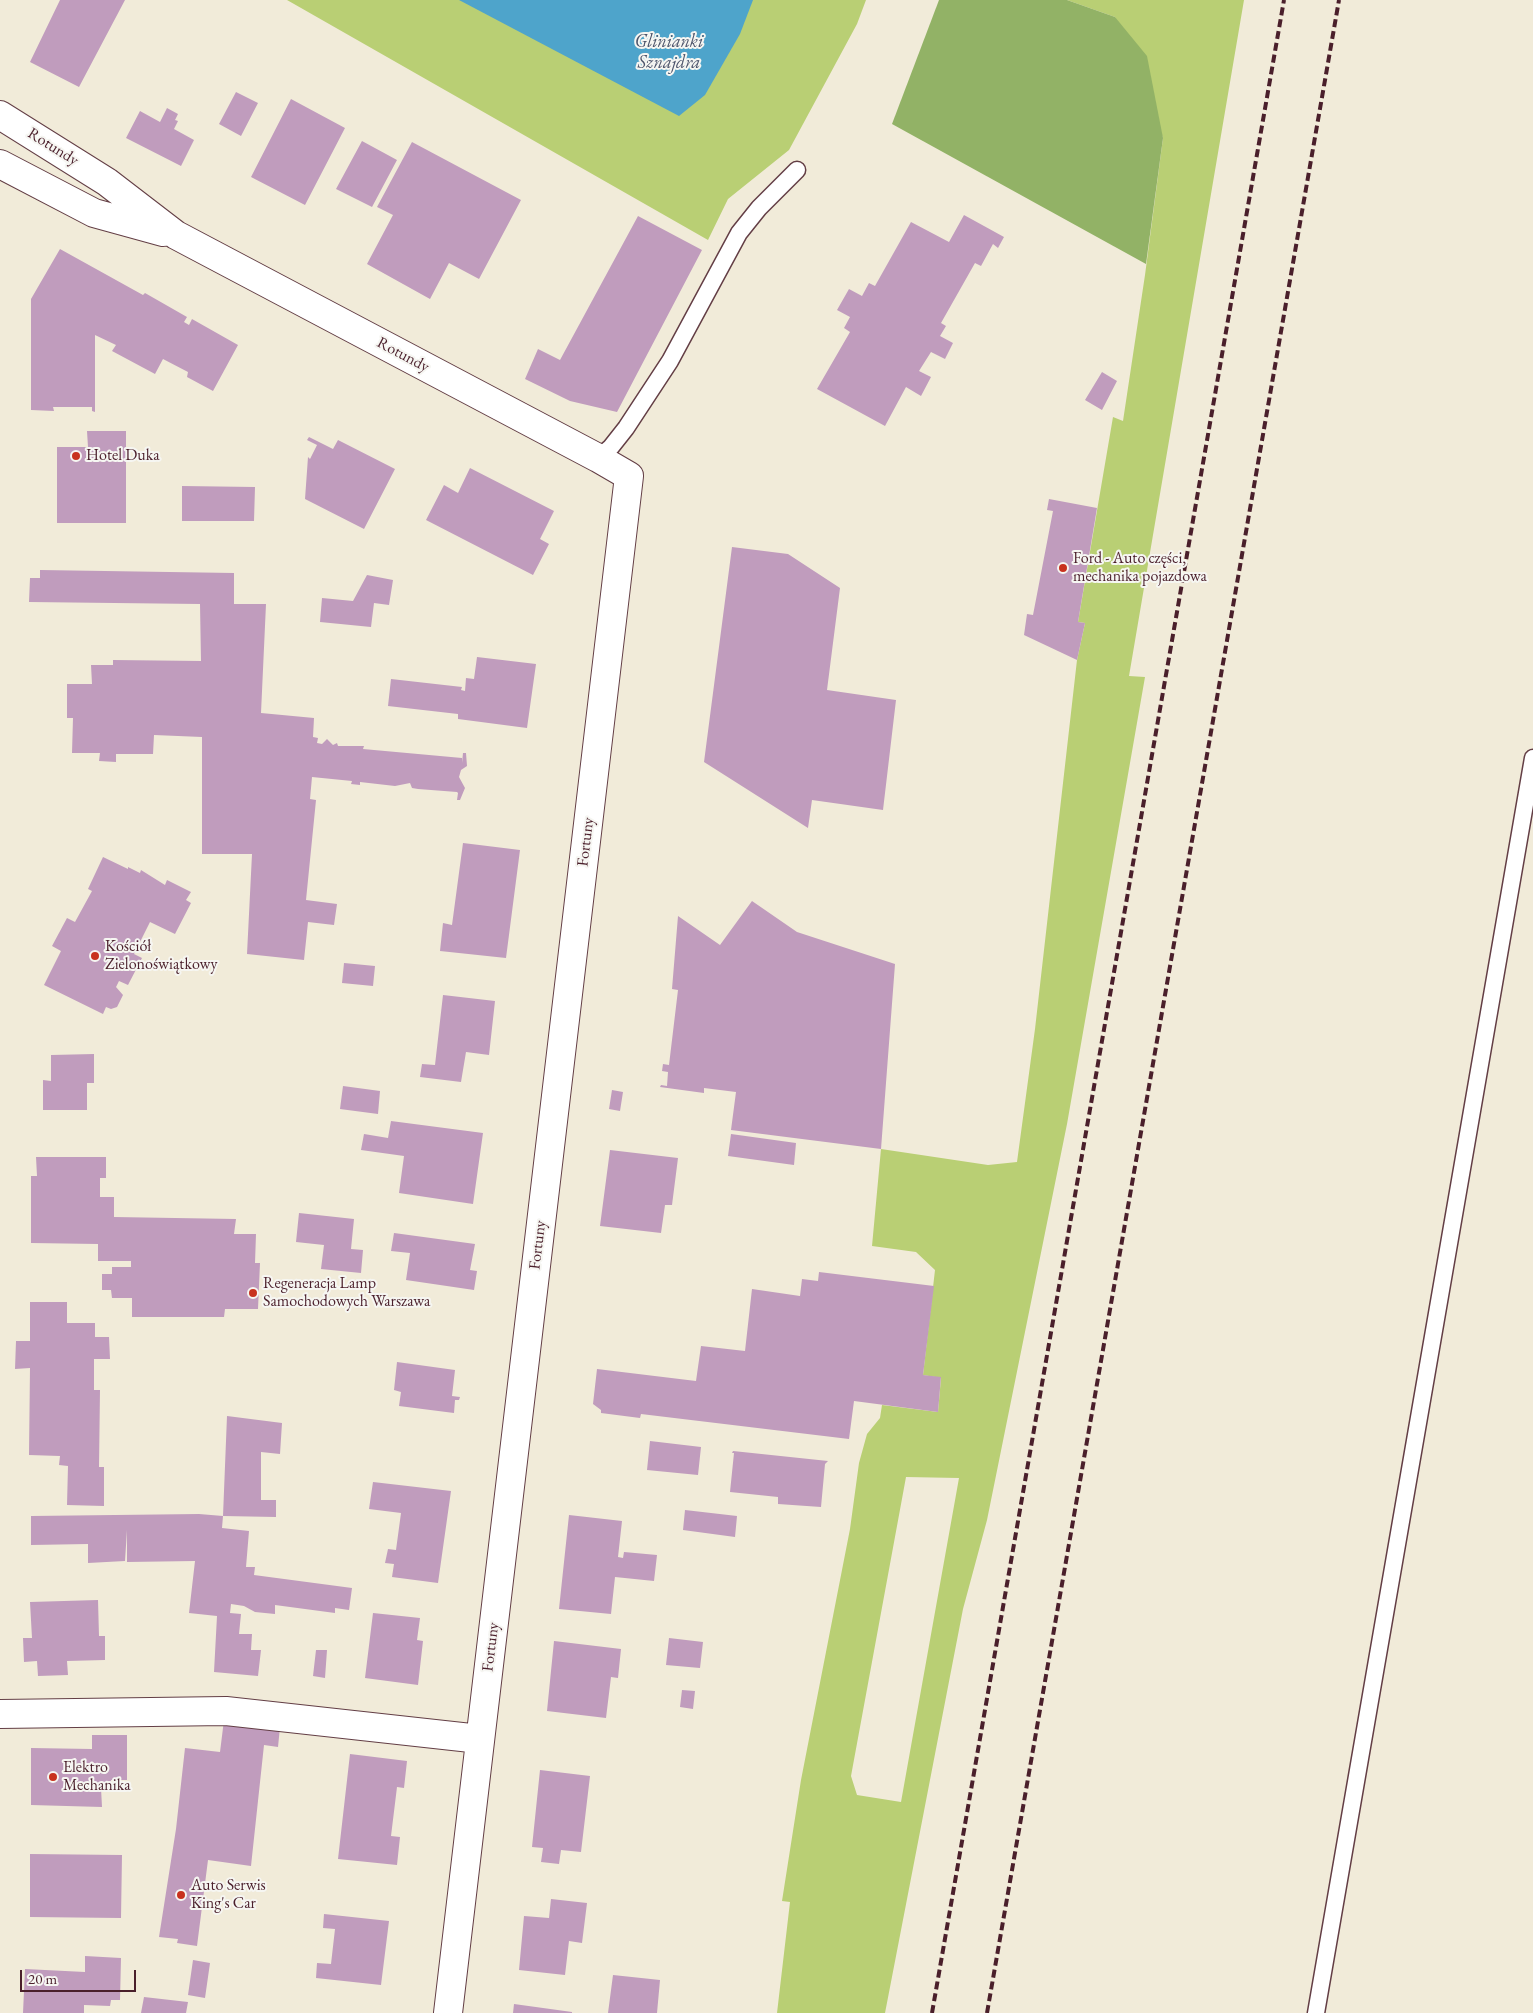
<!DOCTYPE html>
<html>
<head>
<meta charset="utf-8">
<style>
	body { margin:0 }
	#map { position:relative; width:1533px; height:2013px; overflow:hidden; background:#f1ebd9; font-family:"EB Garamond",serif }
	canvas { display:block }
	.scale { position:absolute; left:20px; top:1970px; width:116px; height:22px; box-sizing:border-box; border:2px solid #4a1f2b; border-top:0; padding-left:6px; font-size:15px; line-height:18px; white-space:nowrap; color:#4a1f2b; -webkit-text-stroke:4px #f6f6f2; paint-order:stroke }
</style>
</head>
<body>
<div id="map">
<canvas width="1533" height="2013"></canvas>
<div class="scale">20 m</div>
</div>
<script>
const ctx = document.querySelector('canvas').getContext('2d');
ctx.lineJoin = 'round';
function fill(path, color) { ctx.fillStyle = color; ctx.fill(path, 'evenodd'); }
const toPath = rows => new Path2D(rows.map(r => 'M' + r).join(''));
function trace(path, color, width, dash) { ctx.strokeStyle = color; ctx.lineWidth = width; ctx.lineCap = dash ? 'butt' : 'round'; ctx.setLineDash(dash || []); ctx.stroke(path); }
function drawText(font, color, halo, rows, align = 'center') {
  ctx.font = font + ' "EB Garamond",serif'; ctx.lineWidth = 4; ctx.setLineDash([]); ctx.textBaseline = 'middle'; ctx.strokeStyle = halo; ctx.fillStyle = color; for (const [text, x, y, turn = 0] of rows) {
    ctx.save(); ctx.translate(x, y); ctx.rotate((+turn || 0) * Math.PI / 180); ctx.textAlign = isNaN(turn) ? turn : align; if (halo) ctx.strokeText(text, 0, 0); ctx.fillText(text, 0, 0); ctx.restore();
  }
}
fill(toPath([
	[287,0,866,0,857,24,789,150,728,199,708,240],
	[1067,0,1244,0,1129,676,1145,677,1067,1124,987,1520,963,1609,885,2013,777,2013,790,1902,782,1901,801,1780,850,1529,859,1463,867,1434,880,1418,882,1405,938,1412,941,1378,923,1375,935,1270,916,1252,872,1246,881,1149,988,1165,1017,1162,1035,1029,1077,660,1085,623,1078,622,1113,417,1123,421,1145,275,1163,138,1115,17],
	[906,1477,959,1478,901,1802,857,1795,851,1776]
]), '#b9cf74');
fill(toPath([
	[939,0,1067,0,1115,17,1147,56,1163,138,1146,264,892,124]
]), '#92b266');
fill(toPath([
	[459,0,753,0,740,34,705,95,679,116]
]), '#4ea4cb');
fill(toPath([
	[60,0,125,0,79,87,30,62],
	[236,92,258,103,241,136,219,124],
	[291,99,345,128,305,205,251,177],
	[167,108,178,114,175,120,178,121,174,129,194,140,181,166,126,138,140,111,160,122],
	[362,141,397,160,372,207,336,189],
	[412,142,521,200,479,279,449,263,430,299,367,264,393,215,377,207],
	[964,215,1004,237,998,248,993,244,981,266,975,263,941,323,946,326,940,336,953,343,945,359,931,352,919,371,931,377,921,396,906,387,885,426,817,389,850,332,844,328,850,317,837,310,849,289,862,296,869,283,875,286,911,222,949,242],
	[638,216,702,250,617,412,570,401,525,379,538,349,560,360],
	[60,249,143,295,145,293,187,317,184,322,189,325,192,319,238,345,213,391,187,377,188,372,163,359,155,374,112,351,116,345,95,335,95,412,92,411,92,407,53,407,54,411,31,410,31,299],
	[1102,372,1117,381,1102,410,1085,400],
	[87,431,126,431,126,523,57,523,57,447,88,447],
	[309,437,333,449,338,440,395,469,364,529,305,499,308,457,310,459,317,445,307,440],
	[470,468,554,511,540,539,549,544,533,575,426,520,444,485,458,493],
	[182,486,255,487,254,521,182,521],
	[1049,499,1097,508,1078,622,1085,623,1077,660,1024,635,1027,614,1033,615,1053,511,1047,510],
	[732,547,788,554,840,588,827,690,896,700,883,810,812,800,808,828,704,762],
	[40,570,234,573,234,604,266,604,261,713,314,718,313,737,318,738,317,743,322,744,327,739,333,745,337,743,338,746,364,746,363,749,462,758,462,763,463,753,466,753,467,766,461,770,459,777,465,788,460,800,457,800,458,793,457,792,418,789,412,788,410,783,395,786,360,782,360,785,351,784,352,781,312,777,310,799,316,800,306,900,337,904,334,925,308,922,304,960,247,954,252,854,202,854,202,737,154,735,153,754,116,754,116,762,99,761,100,753,72,753,73,718,67,718,67,684,92,684,91,665,113,665,113,660,201,661,200,604,29,602,30,578,40,578],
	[367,575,393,580,389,605,374,603,371,627,320,622,322,598,353,601],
	[477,657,536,664,527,728,458,719,458,714,388,706,391,679,462,687,461,690,465,691,466,678,474,679],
	[463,843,520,850,506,958,440,951,443,923,452,925],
	[103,857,128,869,128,867,140,873,141,870,165,885,167,880,191,892,186,900,191,903,175,934,150,922,134,954,142,958,128,985,119,981,116,987,123,995,117,1007,111,1009,106,1007,103,1014,44,985,61,951,52,946,67,918,75,922,92,891,88,889],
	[752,901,797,932,895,964,881,1149,731,1130,736,1092,704,1088,704,1093,660,1087,661,1085,667,1086,668,1072,662,1071,663,1064,669,1065,678,990,672,989,678,916,720,945],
	[344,963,375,966,373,986,342,983],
	[443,995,495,1001,489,1055,466,1052,461,1082,420,1077,422,1064,435,1065],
	[94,1054,94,1083,87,1083,87,1110,43,1110,43,1080,51,1081,51,1055],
	[343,1086,380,1091,378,1114,340,1109],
	[612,1090,623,1092,620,1111,609,1109],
	[391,1121,483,1133,473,1204,399,1193,404,1156,361,1150,364,1134,388,1138],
	[731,1134,796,1143,794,1165,728,1156],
	[610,1150,678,1158,672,1205,665,1205,661,1233,600,1226],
	[36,1157,106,1157,106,1178,100,1178,100,1197,114,1197,114,1217,236,1219,234,1234,256,1234,255,1263,260,1263,258,1309,225,1309,224,1317,132,1317,132,1298,112,1298,111,1290,102,1290,102,1274,112,1274,112,1267,131,1267,131,1261,98,1261,98,1244,31,1243,31,1176,37,1176],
	[299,1213,354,1219,351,1249,363,1250,361,1273,321,1269,324,1245,296,1242],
	[394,1233,475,1244,470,1270,477,1271,474,1290,406,1280,410,1253,391,1251],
	[819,1272,934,1286,923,1375,941,1377,938,1412,854,1401,849,1439,641,1414,640,1418,601,1413,601,1410,593,1404,597,1369,696,1381,701,1346,745,1351,752,1289,800,1296,802,1279,818,1281],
	[30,1302,67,1302,67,1323,95,1323,95,1337,109,1337,110,1359,94,1359,94,1390,100,1390,99,1467,104,1467,104,1506,67,1505,68,1466,59,1465,60,1456,29,1455,30,1368,15,1369,16,1341,30,1341],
	[397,1362,455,1370,452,1396,460,1397,459,1400,455,1400,454,1413,399,1406,401,1392,394,1390],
	[227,1416,282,1423,280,1454,261,1452,261,1500,276,1500,276,1517,223,1516],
	[650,1441,701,1447,698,1475,647,1470],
	[733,1451,828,1461,825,1464,821,1507,778,1504,778,1497,730,1492,734,1453,732,1453],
	[373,1482,451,1491,438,1583,392,1577,394,1564,385,1563,388,1549,396,1550,401,1513,369,1509],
	[685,1510,737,1516,735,1537,683,1530],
	[199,1514,223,1516,222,1528,249,1531,246,1567,255,1567,254,1575,352,1588,349,1610,335,1608,335,1613,275,1605,275,1614,255,1612,244,1606,231,1604,230,1613,241,1614,239,1634,252,1634,251,1650,261,1650,258,1676,214,1672,217,1616,189,1613,195,1561,127,1562,127,1530,125,1561,88,1563,88,1544,31,1545,31,1516],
	[569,1515,622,1521,618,1557,623,1558,624,1552,657,1555,654,1581,615,1577,611,1614,559,1609],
	[98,1600,99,1636,105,1636,105,1660,67,1661,68,1675,38,1676,37,1661,24,1662,23,1638,32,1638,30,1602],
	[373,1613,420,1618,417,1640,423,1641,418,1685,365,1678],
	[669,1638,703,1642,700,1668,666,1665],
	[554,1641,621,1649,618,1678,611,1677,606,1718,547,1711],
	[316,1650,327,1650,325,1678,313,1676],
	[682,1690,695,1691,693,1709,680,1707],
	[224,1720,280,1727,278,1747,264,1745,251,1866,208,1860,197,1946,177,1943,178,1939,159,1937,176,1829,185,1748,220,1752],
	[92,1735,127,1735,127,1780,111,1780,111,1788,101,1788,102,1807,31,1805,31,1748,92,1749],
	[350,1754,407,1761,404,1788,397,1787,391,1836,400,1837,397,1865,338,1859],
	[540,1770,590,1776,581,1852,561,1850,559,1864,541,1862,543,1848,532,1847],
	[30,1854,122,1855,121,1918,30,1917],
	[551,1899,587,1903,582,1943,569,1941,565,1975,519,1970,524,1916,549,1918],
	[324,1914,389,1921,381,1985,316,1978,317,1963,331,1964,335,1929,323,1928],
	[85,1956,121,1958,120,2000,111,2000,110,2006,84,2005,84,2013,23,2013,25,1969,85,1972],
	[193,1960,210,1963,205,1998,188,1995],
	[613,1975,660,1980,657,2013,608,2013],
	[144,1997,188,2002,186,2013,141,2013],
	[514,2004,572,2012,572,2013,513,2013]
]), '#c09cbd');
const lane = toPath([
	[598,458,611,447,626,428,670,361,739,233,759,208,797,170],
	[1316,2013,1533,758]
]);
const street = toPath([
	[0,115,107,182,176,235,598,458,629,476,448,2013],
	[0,164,94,213,163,232],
	[0,1714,226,1711,480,1739]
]);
trace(lane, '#633e45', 19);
trace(street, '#633e45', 30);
trace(lane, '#fff', 16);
trace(street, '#fff', 28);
trace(toPath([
	[932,2013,1284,0],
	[987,2013,1339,0]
]), '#4a1f2b', 4, [8, 4]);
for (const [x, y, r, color] of [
	[76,456,5,"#c8321e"],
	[1063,568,5,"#c8321e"],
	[95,956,5,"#c8321e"],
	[253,1293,5,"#c8321e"],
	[53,1777,5,"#c8321e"],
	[181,1895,5,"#c8321e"]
]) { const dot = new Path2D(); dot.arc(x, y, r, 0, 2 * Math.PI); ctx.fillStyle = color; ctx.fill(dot); trace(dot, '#f6f6f2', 2); }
drawText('16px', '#4a1f2b', '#f6f6f2', [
	["Rotundy",53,147,32],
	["Rotundy",403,355,28],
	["Fortuny",586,842,-83],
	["Fortuny",538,1245,-83],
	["Fortuny",491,1647,-83]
]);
drawText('16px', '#4a1f2b', '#f6f6f2', [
	["Hotel Duka",86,456],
	["Ford - Auto części,",1073,559],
	["mechanika pojazdowa",1073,577],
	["Kościół",105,947],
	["Zielonoświątkowy",105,965],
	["Regeneracja Lamp",263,1284],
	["Samochodowych Warszawa",263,1302],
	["Elektro",63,1768],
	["Mechanika",63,1786],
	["Auto Serwis",191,1886],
	["King's Car",191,1904]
], 'left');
drawText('italic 18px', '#4c546b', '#f6f6f2', [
	["Glinianki",669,42],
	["Sznajdra",669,63]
]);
</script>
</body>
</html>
